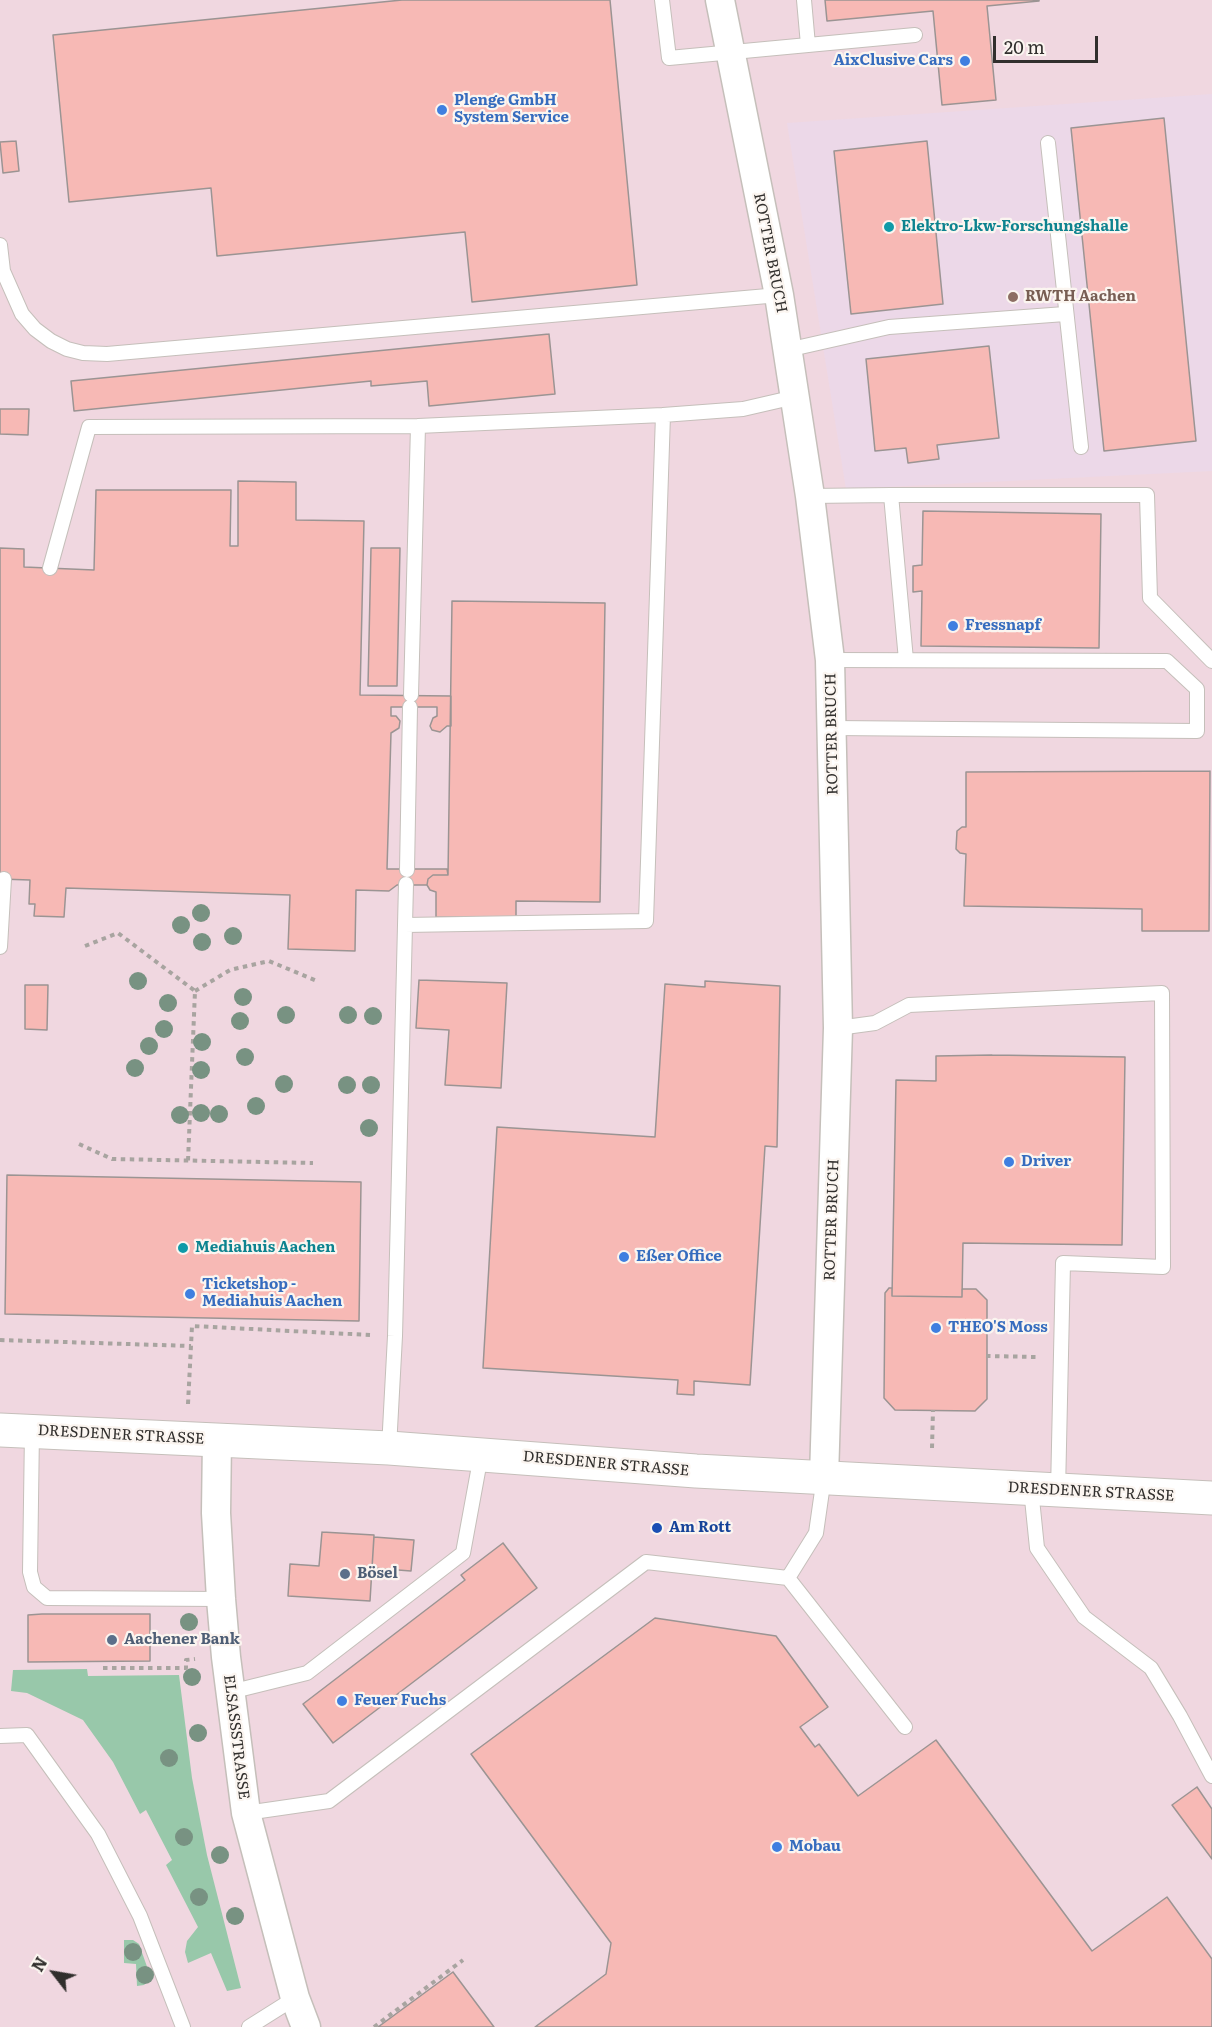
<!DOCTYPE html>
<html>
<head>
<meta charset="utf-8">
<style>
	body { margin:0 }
	#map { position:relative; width:1212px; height:2027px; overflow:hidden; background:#eee8e3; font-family:Literata,serif }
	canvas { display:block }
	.north { position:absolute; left:24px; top:1943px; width:60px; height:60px; -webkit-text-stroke:4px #fbf5f0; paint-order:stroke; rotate:301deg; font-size:16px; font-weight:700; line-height:24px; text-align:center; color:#312f2d }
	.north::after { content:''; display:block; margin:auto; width:21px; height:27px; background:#312f2d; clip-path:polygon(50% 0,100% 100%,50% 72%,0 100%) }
	.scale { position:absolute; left:993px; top:36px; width:105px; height:27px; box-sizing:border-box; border:3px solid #312f2d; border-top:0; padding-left:8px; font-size:18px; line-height:21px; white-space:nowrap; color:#312f2d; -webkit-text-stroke:4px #fbf5f0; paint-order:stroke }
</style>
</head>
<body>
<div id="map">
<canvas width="1212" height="2027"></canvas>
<div class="north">N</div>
<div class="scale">20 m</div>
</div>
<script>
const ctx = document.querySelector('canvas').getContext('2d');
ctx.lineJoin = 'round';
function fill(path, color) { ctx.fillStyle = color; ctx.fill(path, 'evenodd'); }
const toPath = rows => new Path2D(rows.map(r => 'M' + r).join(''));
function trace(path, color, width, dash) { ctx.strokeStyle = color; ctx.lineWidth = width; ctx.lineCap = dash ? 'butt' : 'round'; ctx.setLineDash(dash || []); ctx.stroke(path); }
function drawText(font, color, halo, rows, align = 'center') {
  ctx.font = font + ' Literata,serif'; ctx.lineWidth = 4.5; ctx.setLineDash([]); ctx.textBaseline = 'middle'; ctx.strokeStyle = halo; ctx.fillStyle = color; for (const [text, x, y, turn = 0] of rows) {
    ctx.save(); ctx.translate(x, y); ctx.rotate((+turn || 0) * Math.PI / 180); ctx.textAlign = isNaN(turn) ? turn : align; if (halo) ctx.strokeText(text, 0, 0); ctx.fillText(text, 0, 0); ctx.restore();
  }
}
fill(toPath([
	[0,0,1212,0,1212,2027,0,2027]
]), '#f0d7e0');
fill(toPath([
	[1212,94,1212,471,846,489,787,123]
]), '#ecd8e8');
fill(toPath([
	[87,1669,88,1676,179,1675,192,1778,207,1855,241,1988,227,1991,211,1953,188,1963,185,1952,187,1941,198,1927,166,1865,172,1860,146,1810,140,1814,113,1762,83,1720,27,1693,11,1691,13,1670],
	[124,1940,133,1940,139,1944,151,1978,144,1985,137,1986,136,1964,124,1963]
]), '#98c8aa');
const building = toPath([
	[402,0,610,0,637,285,472,302,465,232,217,256,211,188,69,202,53,35,402,0],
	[825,0,1039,0,1039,1,987,6,996,100,942,105,933,11,827,21,825,0],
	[1164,118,1196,441,1104,451,1071,128,1164,118],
	[16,141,19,171,3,173,0,142,16,141],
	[927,141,943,304,851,314,834,151,927,141],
	[549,334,555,394,429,406,427,381,371,386,371,381,74,411,71,381,549,334],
	[989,346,999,438,937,445,939,459,908,463,906,448,875,451,866,359,989,346],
	[0,409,29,409,28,435,0,434,0,409],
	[238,481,296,482,296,520,364,521,360,695,451,696,451,726,447,726,440,732,432,730,430,726,433,718,437,716,437,707,391,707,391,716,396,716,400,721,399,728,391,733,387,869,447,869,448,875,433,875,428,879,427,885,397,885,389,891,356,890,355,951,288,949,290,895,66,888,64,917,34,916,35,904,29,904,30,880,0,879,0,548,24,549,24,567,94,570,96,490,231,490,230,546,238,546,238,481],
	[923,511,1101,514,1099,648,921,646,922,591,913,592,913,566,922,565,923,511],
	[371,548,400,548,397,686,368,686,371,548],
	[452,601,605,603,600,902,516,901,516,918,436,917,436,892,430,890,427,885,428,879,433,875,448,875,452,601],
	[1210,771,1209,931,1142,931,1142,909,964,906,966,854,960,853,956,849,957,831,962,827,966,827,966,772,1210,771],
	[419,980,507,983,501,1088,445,1085,449,1030,416,1028,419,980],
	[705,981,780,986,777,1147,765,1146,750,1385,694,1381,694,1395,677,1394,678,1380,483,1368,497,1127,655,1137,665,984,705,987,705,981],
	[25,985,48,985,47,1030,25,1029,25,985],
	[992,1055,1125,1057,1122,1245,963,1243,962,1297,892,1296,896,1080,936,1081,936,1056,992,1055],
	[7,1175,361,1182,359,1321,5,1314,7,1175],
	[889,1288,892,1288,892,1296,962,1297,962,1289,976,1289,987,1300,987,1399,975,1411,895,1410,884,1398,885,1293,889,1288],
	[322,1532,374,1535,370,1601,288,1596,290,1564,319,1566,322,1532],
	[374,1537,414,1540,411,1571,372,1568,374,1537],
	[503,1543,537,1588,333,1743,303,1704,465,1580,461,1575,503,1543],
	[42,1614,150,1614,150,1661,28,1662,28,1615,42,1614],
	[655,1618,776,1636,828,1707,800,1727,815,1747,819,1744,858,1796,936,1740,1092,1951,1167,1897,1212,1959,1212,2027,535,2027,606,1974,611,1943,471,1754,655,1618],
	[1197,1787,1212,1809,1212,1859,1172,1805,1197,1787],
	[453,1972,494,2027,378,2027,453,1972]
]);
fill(building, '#f7b9b5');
trace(building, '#9b9493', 1.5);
const lane = toPath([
	[662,0,669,58,915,35],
	[804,0,808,45],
	[1048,143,1081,447],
	[0,245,3,271,22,314,35,329,51,341,67,349,83,353,107,354,779,295],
	[787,350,889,327,1065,314],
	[663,415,743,409,795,397],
	[891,495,1147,495,1150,598,1212,661],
	[810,496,891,495,906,660],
	[50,568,89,427,418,426,411,695],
	[830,660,1167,661,1197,689,1197,731,832,728],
	[407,870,410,707],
	[405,925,646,921,663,415,418,426],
	[0,947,4,879],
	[838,1028,875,1023,909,1005,1162,993,1163,1267,1063,1263,1058,1491],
	[32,1431,30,1572,34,1587,47,1598,221,1599],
	[389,1448,395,1336,406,884],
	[1031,1489,1037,1548,1084,1617,1151,1668,1180,1716,1212,1776],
	[788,1578,905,1727],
	[230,1692,307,1673,463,1553,481,1455],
	[0,1736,27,1735,98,1834,140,1916,183,2027],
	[246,1813,329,1801,646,1562,788,1578,816,1533,824,1477],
	[249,2027,295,1998]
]);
const street = toPath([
	[720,0,779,295,810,496,830,660,838,1028,824,1477],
	[217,1439,216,1513,221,1599,226,1657,246,1813,295,1998,306,2027]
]);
const secondary = toPath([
	[0,1430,389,1448,696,1471,1212,1498]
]);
trace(lane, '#c5bfba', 16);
trace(street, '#c5bfba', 31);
trace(secondary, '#c5bfba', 35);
trace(toPath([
	[85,946,118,933,195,991,188,1161],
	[195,991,230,970,269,961,317,981],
	[79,1144,112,1159,313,1163],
	[0,1340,191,1346],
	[986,1356,1037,1357],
	[188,1404,192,1326,370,1335],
	[932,1448,933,1410],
	[103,1668,186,1668,186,1660,195,1659],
	[374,2027,463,1960]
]), '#a8a4a0', 4, [4.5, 4.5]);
trace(lane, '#fff', 14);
trace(street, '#fff', 28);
trace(secondary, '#fff', 33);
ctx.fillStyle = '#789282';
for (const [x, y] of [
	[201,913],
	[181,925],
	[233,936],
	[202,942],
	[138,981],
	[243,997],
	[168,1003],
	[286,1015],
	[348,1015],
	[373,1016],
	[240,1021],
	[164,1029],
	[202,1042],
	[149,1046],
	[245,1057],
	[135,1068],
	[201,1070],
	[284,1084],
	[347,1085],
	[371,1085],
	[256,1106],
	[201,1113],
	[219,1114],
	[180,1115],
	[369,1128],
	[189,1622],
	[192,1677],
	[198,1733],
	[169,1758],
	[184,1837],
	[220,1855],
	[199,1897],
	[235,1916],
	[133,1952],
	[145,1975]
]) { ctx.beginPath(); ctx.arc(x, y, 9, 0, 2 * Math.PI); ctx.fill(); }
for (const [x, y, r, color] of [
	[965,61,6,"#3f7fe0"],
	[442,110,6,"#3f7fe0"],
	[889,227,6,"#0f9aa8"],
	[1013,297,6,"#8d6e63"],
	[953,626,6,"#3f7fe0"],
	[1009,1162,6,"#3f7fe0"],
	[183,1248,6,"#0f9aa8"],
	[624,1257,6,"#3f7fe0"],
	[190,1294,6,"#3f7fe0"],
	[936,1328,6,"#3f7fe0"],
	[657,1528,6,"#1a4fb4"],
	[345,1574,6,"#5c6f8a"],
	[112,1640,6,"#5c6f8a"],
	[342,1701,6,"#3f7fe0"],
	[777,1847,6,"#3f7fe0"]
]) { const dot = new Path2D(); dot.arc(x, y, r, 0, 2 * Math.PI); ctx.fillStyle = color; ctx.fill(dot); trace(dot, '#fbf5f0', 2); }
drawText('bold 15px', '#366cbe', '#fbf5f0', [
	["AixClusive Cars",953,61,"right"],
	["Plenge GmbH",454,101],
	["System Service",454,118],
	["Fressnapf",965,626],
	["Driver",1021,1162],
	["Eßer Office",636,1257],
	["Ticketshop -",202,1285],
	["Mediahuis Aachen",202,1302],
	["THEO'S Moss",948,1328],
	["Feuer Fuchs",354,1701],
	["Mobau",789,1847]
], 'left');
drawText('bold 15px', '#0d838f', '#fbf5f0', [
	["Elektro-Lkw-Forschungshalle",901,227],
	["Mediahuis Aachen",195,1248]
], 'left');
drawText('15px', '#312f2d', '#fbf5f0', [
	["ROTTER BRUCH",770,253,79],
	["ROTTER BRUCH",832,734,-91],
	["ROTTER BRUCH",832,1220,-88],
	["DRESDENER STRASSE",121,1435,3],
	["DRESDENER STRASSE",606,1464,5],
	["DRESDENER STRASSE",1091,1492,3],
	["ELSASSSTRASSE",236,1737,83]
]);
drawText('bold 15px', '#785e54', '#fbf5f0', [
	["RWTH Aachen",1025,297]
], 'left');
drawText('bold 15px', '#164399', '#fbf5f0', [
	["Am Rott",669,1528]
], 'left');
drawText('bold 15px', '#4e5e75', '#fbf5f0', [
	["Bösel",357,1574],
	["Aachener Bank",124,1640]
], 'left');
</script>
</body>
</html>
